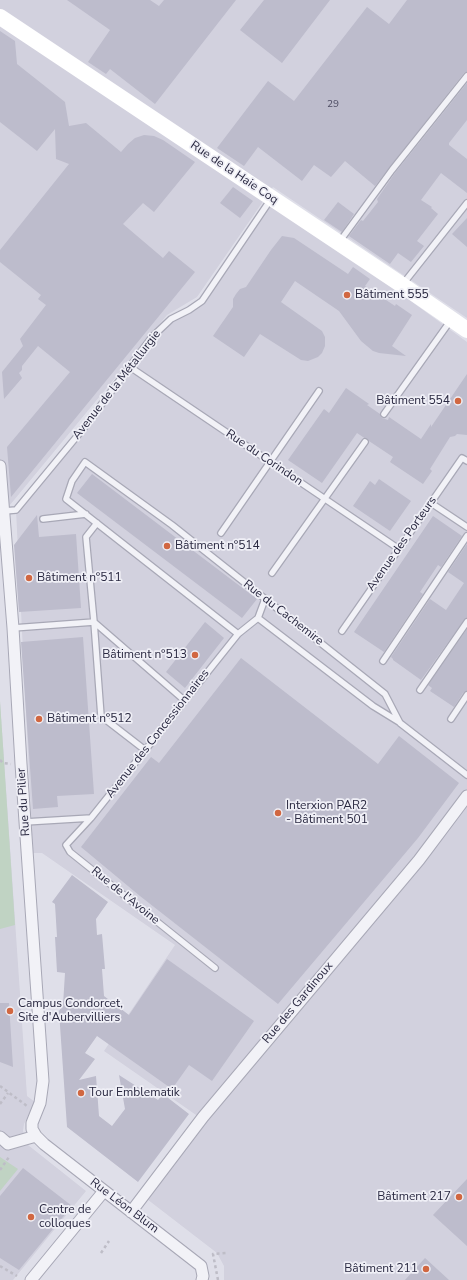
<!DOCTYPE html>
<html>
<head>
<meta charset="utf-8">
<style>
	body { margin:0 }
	canvas { display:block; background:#dfdfe9 }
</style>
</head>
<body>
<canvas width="467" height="1280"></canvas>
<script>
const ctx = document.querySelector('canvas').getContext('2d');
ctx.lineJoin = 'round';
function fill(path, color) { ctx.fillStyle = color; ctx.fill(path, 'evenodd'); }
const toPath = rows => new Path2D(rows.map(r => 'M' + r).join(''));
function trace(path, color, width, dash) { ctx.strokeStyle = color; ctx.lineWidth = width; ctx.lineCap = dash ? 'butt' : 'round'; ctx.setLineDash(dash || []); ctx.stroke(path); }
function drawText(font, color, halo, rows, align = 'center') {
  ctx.font = font + ' "Nunito Sans",sans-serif'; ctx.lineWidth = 3.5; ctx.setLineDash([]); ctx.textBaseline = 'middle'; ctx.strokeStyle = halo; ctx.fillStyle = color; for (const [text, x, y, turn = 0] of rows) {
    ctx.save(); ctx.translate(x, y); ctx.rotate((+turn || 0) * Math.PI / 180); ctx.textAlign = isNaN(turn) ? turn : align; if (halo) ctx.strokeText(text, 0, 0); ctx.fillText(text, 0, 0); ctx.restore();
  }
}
fill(toPath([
	[0,0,467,0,467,318,273,187,197,297,167,315,0,517],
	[271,199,467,342,467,1280,224,1280,224,1266,217,1253,143,1196,199,1117,104,1051,175,945,42,853,33,853,16,510,152,337,171,319,202,301],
	[0,701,27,1096,35,1102,24,1124,23,1131,28,1145,86,1191,13,1280,0,1280]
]), '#d2d1de');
fill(toPath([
	[0,701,15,925,0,929],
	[0,1157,18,1169,0,1191]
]), '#c0d3c3');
fill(toPath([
	[67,0,150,0,159,6,164,0,236,0,155,104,110,69,106,74,88,62,110,30],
	[264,0,330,0,282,63,240,30],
	[407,0,467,0,467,72,464,73,375,186,345,161,331,177,314,165,302,181,258,147,244,166,217,148,268,81,294,101,367,7,389,24],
	[0,31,15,41,17,64,65,102,69,126,86,123,121,152,128,144,135,138,144,135,154,136,163,140,195,162,154,212,143,203,123,224,163,258,169,251,195,272,11,497,7,447,70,372,38,346,22,366,22,370,19,373,22,378,4,399,2,372,23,346,20,339,46,305,38,299,41,295,0,262,0,250,69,164,56,159,55,129,37,151,0,122],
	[467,83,467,120,449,143,449,145,467,159,467,193,441,173,421,200,432,207,431,208,438,214,417,241,424,246,411,262,398,253,390,264,349,236,361,220,363,221,378,202,377,199,395,173],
	[233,187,253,201,240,218,220,203],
	[338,202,354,214,342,232,324,220],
	[467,218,467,247,452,234],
	[282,236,294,238,348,274,353,267,370,279,365,286,395,306,396,304,412,315,392,346,406,356,379,353,373,351,361,341,339,311,295,281,281,302,322,331,325,337,325,346,322,353,318,357,308,361,301,360,260,334,244,357,213,336,233,307,233,299,236,294,240,289,246,287,271,250],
	[467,374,467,435,457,434,455,436,450,437,430,469,432,471,423,484,390,462,393,457,357,433,322,483,288,460,324,409,329,413,346,388,369,404,367,405,380,414,382,418,388,420,389,417,421,439,431,424,431,427],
	[92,474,257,599,242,618,77,493],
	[379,479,411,501,390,531,353,506,370,481,375,485],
	[37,515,39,537,76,534,81,608,19,612,14,545],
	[433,516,462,536,441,567,438,565,420,592,423,594,384,652,354,632],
	[467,544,467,618,464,620,421,680,393,660,393,659,391,657,430,599,446,610,464,583,448,572],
	[205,622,224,638,185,688,166,672],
	[467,629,467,691,463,693,454,707,430,691,432,688,428,685],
	[83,637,94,794,57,796,58,807,33,809,21,642],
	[241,658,378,764,399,736,459,783,418,838,278,1004,140,896,81,847,151,757,159,763],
	[72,875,108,902,96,919,97,935,102,934,105,969,102,969,104,996,129,1015,167,959,254,1021,212,1081,189,1065,172,1089,97,1036,85,1053,95,1059,79,1080,96,1076,99,1116,112,1126,125,1109,119,1075,158,1100,163,1094,189,1114,138,1182,67,1127,59,1011,63,1005,65,973,57,972,55,937,57,937,55,904,52,902],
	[0,1003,9,1003,13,1067,0,1062],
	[23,1168,72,1206,19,1270,0,1258,0,1196],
	[467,1179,467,1246,433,1215],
	[425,1258,449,1280,405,1280]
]), '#bdbccc');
const lane = toPath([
	[340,241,392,170,467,76],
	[403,284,467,203],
	[130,367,399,549],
	[384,414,451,320],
	[431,503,467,527],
	[4,511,16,510,83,429,152,337,171,319,189,310,202,301,271,199],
	[43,519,86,514],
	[97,523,86,537,94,622,101,716,145,750],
	[221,533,319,391],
	[272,573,365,442],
	[258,618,373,706,399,722],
	[13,628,94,622,184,700],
	[342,631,462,458,467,461],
	[238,634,66,499,72,481,85,462,172,525,385,694,400,723,467,775],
	[383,661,467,536],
	[420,690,467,622],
	[451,719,467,695],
	[91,818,66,845,70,852,215,968],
	[25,822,91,818,238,634,258,618,265,599]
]);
const street = toPath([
	[0,466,13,628,21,764,43,1081,40,1103,32,1123,32,1129,36,1136,44,1144,201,1266,203,1276,202,1280],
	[0,1137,8,1144,36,1136],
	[131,1212,203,1117,419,860,467,796],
	[31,1280,104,1191]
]);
trace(lane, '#a8a8b6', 8);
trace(street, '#a8a8b6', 13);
trace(toPath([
	[0,760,3,763,11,764],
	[0,1086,27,1106],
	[0,1104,8,1093],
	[0,1170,9,1157],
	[101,1253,109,1241],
	[0,1266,17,1276],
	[218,1280,213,1254,226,1253]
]), '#bebdc7', 2.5, [3, 3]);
trace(lane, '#f2f2f7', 5.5);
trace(street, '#f2f2f7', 11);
trace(toPath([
	[0,17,402,285,467,330]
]), '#fff', 16);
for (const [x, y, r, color] of [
	[347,295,4,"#d16741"],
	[458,401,4,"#d16741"],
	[167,546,4,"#d16741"],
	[29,578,4,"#d16741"],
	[195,655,4,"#d16741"],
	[39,719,4,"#d16741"],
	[278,813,4,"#d16741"],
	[10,1011,4,"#d16741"],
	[81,1093,4,"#d16741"],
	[459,1197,4,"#d16741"],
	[31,1217,4,"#d16741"],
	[426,1269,4,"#d16741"]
]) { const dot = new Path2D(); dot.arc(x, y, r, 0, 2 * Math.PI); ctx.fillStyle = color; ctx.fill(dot); trace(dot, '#efeff6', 1.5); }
drawText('10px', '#4e4d63', null, [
	["29",333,105]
]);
drawText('12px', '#292840', '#efeff6', [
	["Rue de la Haie Coq",234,173,34],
	["Avenue de la Métallurgie",117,385,-52],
	["Rue du Corindon",264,458,34],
	["Avenue des Porteurs",402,544,-55],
	["Rue du Cachemire",283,613,38],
	["Avenue des Concessionnaires",158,734,-52],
	["Rue du Pilier",24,802,-94],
	["Rue de l'Avoine",125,896,39],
	["Rue des Gardinoux",298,1003,-50],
	["Rue Léon Blum",124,1206,37]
]);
drawText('12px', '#292840', '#efeff6', [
	["Bâtiment 555",355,295],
	["Bâtiment 554",450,401,"right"],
	["Bâtiment n°514",175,546],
	["Bâtiment n°511",37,578],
	["Bâtiment n°513",187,655,"right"],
	["Bâtiment n°512",47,719],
	["Interxion PAR2",286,806],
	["- Bâtiment 501",286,820],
	["Campus Condorcet,",18,1004],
	["Site d'Aubervilliers",18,1018],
	["Tour Emblematik",89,1093],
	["Bâtiment 217",451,1197,"right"],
	["Centre de",39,1210],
	["colloques",39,1224],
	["Bâtiment 211",418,1269,"right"]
], 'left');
</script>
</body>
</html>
